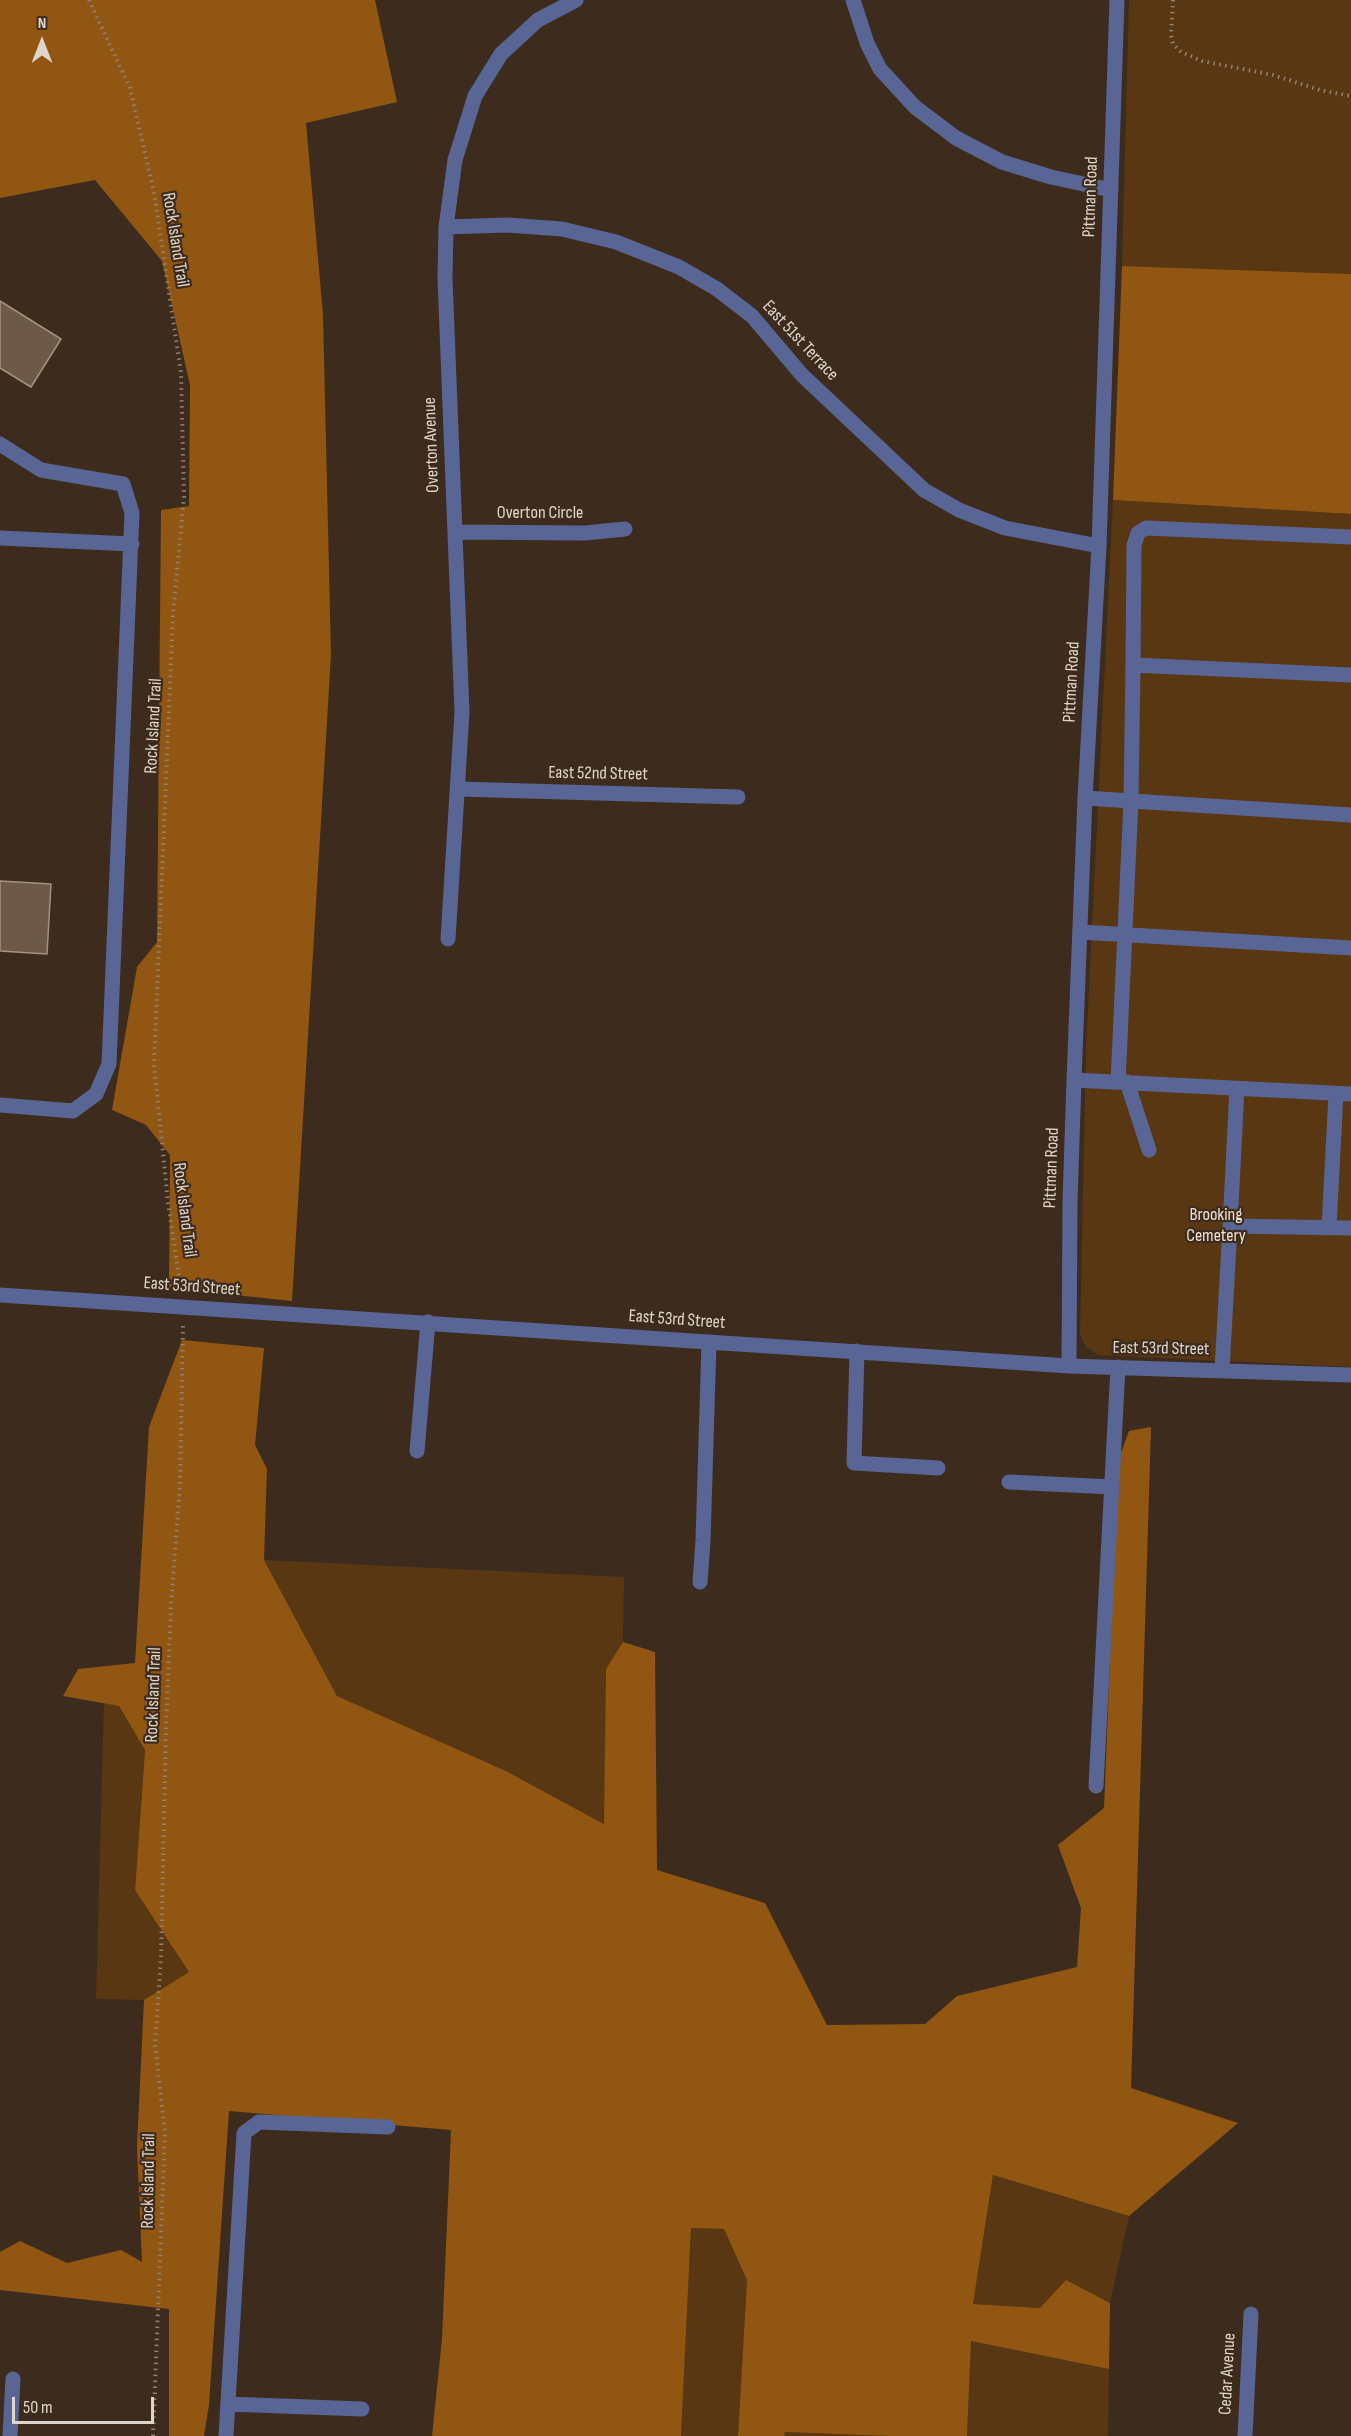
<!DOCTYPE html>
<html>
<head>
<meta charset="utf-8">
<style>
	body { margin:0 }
	#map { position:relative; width:1351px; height:2436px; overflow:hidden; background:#3d2c1d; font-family:"Sofia Sans Condensed",sans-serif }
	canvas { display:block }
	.north { position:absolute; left:12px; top:12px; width:60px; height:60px; -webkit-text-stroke:4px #3d2c1d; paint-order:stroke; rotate:0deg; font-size:16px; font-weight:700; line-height:24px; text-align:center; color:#e0d5cb }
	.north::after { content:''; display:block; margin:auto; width:21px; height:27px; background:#e0d5cb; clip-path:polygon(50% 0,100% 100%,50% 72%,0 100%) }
	.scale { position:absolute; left:12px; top:2397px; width:142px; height:27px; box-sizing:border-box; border:3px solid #e0d5cb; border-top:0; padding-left:8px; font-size:18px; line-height:21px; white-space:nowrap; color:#e0d5cb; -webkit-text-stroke:4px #3d2c1d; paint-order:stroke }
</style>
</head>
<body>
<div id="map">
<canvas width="1351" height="2436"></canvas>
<div class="north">N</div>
<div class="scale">50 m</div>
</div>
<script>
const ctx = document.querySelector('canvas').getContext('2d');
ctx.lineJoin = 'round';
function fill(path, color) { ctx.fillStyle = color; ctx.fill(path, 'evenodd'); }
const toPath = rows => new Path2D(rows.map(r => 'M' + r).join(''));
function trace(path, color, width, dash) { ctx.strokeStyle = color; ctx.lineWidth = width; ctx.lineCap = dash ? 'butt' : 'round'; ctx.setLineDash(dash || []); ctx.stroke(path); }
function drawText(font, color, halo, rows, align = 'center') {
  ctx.font = font + ' "Sofia Sans Condensed",sans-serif'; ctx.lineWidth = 4.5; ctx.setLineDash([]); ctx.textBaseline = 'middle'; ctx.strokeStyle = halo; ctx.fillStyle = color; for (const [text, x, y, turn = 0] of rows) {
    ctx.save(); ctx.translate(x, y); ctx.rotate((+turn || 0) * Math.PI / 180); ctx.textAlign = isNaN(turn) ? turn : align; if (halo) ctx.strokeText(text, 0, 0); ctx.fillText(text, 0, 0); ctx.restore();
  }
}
fill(toPath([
	[1129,0,1351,0,1351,274,1122,266],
	[1113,500,1351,514,1351,1367,1099,1355,1086,1347,1080,1334,1086,1049],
	[264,1560,624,1577,623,1642,606,1669,605,1824,506,1771,337,1696],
	[104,1703,119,1706,145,1750,135,1890,189,1972,144,2000,96,1999],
	[993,2175,1129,2216,1110,2303,1066,2281,1040,2308,973,2304],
	[691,2228,724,2229,747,2280,738,2436,681,2436],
	[971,2341,1109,2369,1108,2436,967,2436],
	[784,2432,889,2436,784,2436]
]), '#593713');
fill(toPath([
	[0,0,375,0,397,102,306,123,323,315,331,655,292,1301,169,1288,170,1155,146,1125,112,1110,137,967,157,942,161,510,189,506,190,385,162,261,95,180,0,198],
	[1122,266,1351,274,1351,514,1113,500],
	[182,1340,264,1348,255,1445,267,1469,264,1560,337,1696,506,1771,604,1824,606,1669,623,1642,655,1652,657,1870,765,1903,827,2025,925,2024,957,1996,1077,1967,1081,1908,1058,1845,1104,1808,1118,1461,1129,1431,1151,1427,1131,2088,1238,2123,1129,2216,993,2175,973,2304,1040,2308,1066,2280,1110,2303,1109,2369,971,2341,967,2436,889,2436,785,2432,784,2436,738,2436,747,2280,724,2229,691,2228,681,2436,432,2436,442,2339,451,2130,229,2111,209,2405,204,2436,169,2436,169,2309,0,2290,0,2252,20,2241,67,2263,121,2250,142,2262,137,2146,144,2000,189,1972,135,1890,145,1750,119,1706,63,1696,78,1669,135,1663,149,1427]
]), '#915611');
const building = toPath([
	[0,301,61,339,31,387,0,368,0,301],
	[0,881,51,884,47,954,0,951,0,881]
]);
fill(building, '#6c5948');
trace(building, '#a6917f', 1.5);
trace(toPath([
	[89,0,130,88,154,192,181,373,184,497,173,614,154,1064,168,1202,181,1291],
	[1173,0,1171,35,1173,44,1181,52,1202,61,1273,75,1320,90,1351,96],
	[153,2436,165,2132,155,2045,161,1958,166,1728,171,1605,180,1485,183,1322]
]), '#908276', 4, [1.5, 4.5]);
trace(toPath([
	[853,0,867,43,880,69,915,107,956,138,1002,162,1051,177,1111,190],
	[446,227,507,225,562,229,616,242,679,267,717,289,752,316,802,375,924,490,959,510,1005,528,1099,546],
	[0,444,41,470,123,484,132,513,109,1064,96,1094,73,1111,0,1105],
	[455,532,585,533,625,529],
	[0,538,132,544],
	[1133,665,1134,545,1138,533,1146,528,1351,537],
	[458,789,738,797],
	[1085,798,1351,815],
	[1080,932,1351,948],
	[448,939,462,712,445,278,446,227,455,160,475,96,501,54,538,20,576,0],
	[1074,1080,1351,1094],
	[1118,1082,1131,801,1133,665,1351,675],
	[1127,1082,1149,1150],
	[1230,1226,1237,1088],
	[1329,1227,1336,1094],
	[0,1295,1069,1366,1351,1375],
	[857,1351,854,1463,938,1468],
	[1069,1366,1070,1202,1074,1080,1085,798,1099,546,1117,0],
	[1222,1370,1230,1226,1351,1228],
	[417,1451,428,1322],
	[1009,1482,1112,1487],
	[700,1582,703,1541,709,1342],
	[1096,1786,1118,1367],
	[228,2404,362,2409],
	[10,2436,13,2379],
	[226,2436,244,2133,259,2122,388,2127],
	[1245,2436,1251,2314]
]), '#596594', 15);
drawText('18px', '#e0d5cb', '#3d2c1d', [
	["Pittman Road",1091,197,-88],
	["Rock Island Trail",175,240,81],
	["East 51st Terrace",800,341,47],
	["Overton Avenue",432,445,-92],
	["Overton Circle",540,513],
	["Pittman Road",1072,682,-87],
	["Rock Island Trail",154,726,-87],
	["East 52nd Street",598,774,1],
	["Pittman Road",1052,1168,-88],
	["Rock Island Trail",184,1210,83],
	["East 53rd Street",192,1287,4],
	["East 53rd Street",677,1320,4],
	["East 53rd Street",1161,1349,1],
	["Rock Island Trail",154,1695,-88],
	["Rock Island Trail",149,2181,-89],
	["Cedar Avenue",1228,2374,-87]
]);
drawText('18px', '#f2e1d2', '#3d2c1d', [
	["Brooking",1216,1215],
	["Cemetery",1216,1236]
]);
</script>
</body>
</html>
